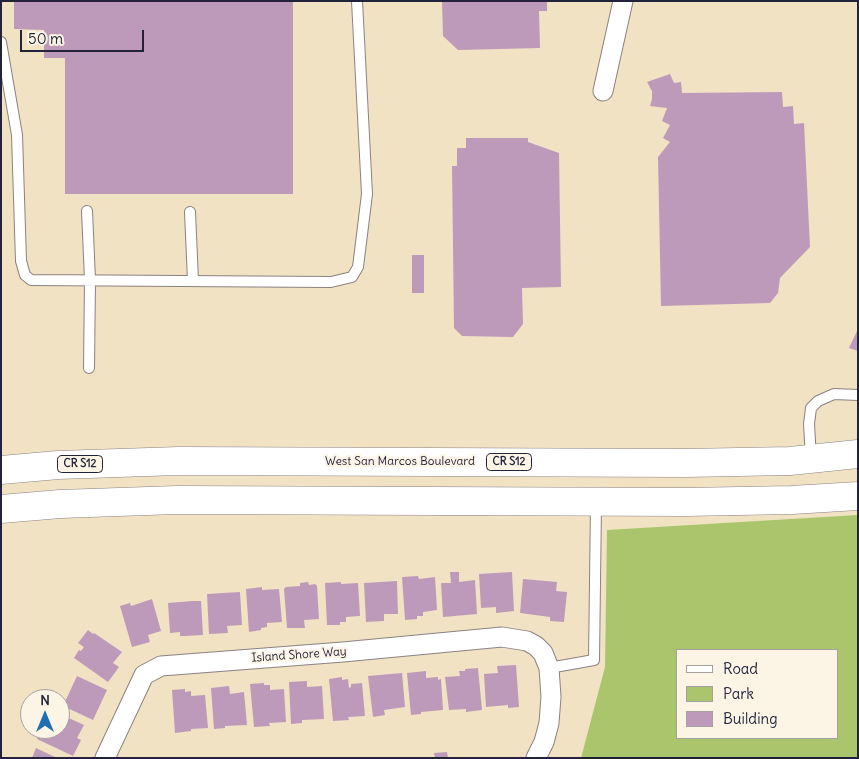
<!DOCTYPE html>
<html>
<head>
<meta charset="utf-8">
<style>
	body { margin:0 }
	#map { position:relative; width:859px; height:759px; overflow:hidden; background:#f1e2c4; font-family:Delius,sans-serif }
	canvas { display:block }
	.frame { position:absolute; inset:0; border:2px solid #22223b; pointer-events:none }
	.legend { position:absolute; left:676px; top:649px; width:162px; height:90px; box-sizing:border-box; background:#fcf5e5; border:1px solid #a5a1a1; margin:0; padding:6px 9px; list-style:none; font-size:15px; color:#22223b }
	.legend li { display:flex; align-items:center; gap:10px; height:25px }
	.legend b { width:25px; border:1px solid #a5a1a1 }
	.north { position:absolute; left:20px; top:689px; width:50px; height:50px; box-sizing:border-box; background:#fcf5e5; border:1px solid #a5a1a1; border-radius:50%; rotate:0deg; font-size:14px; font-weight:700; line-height:20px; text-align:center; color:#22223b }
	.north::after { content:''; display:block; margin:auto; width:18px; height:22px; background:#1f6fb2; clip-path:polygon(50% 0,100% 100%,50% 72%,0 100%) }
	.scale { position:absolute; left:20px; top:30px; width:124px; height:22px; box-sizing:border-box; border:2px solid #22223b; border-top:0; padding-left:6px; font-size:15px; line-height:18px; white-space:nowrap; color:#22223b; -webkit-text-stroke:4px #fcf5e5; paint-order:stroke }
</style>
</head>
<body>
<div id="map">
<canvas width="859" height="759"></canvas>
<div class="frame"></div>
<ul class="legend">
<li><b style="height:6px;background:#fff"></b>Road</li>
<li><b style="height:14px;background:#aac56c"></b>Park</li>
<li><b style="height:14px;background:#bd9aba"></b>Building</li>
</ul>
<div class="north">N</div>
<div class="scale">50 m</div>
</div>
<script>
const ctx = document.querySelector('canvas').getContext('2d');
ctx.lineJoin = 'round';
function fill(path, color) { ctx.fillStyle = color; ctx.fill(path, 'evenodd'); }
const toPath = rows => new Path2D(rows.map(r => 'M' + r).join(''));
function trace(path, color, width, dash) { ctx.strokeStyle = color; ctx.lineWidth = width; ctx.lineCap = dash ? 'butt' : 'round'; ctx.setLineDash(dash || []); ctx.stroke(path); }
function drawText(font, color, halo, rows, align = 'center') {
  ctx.font = font + ' Delius,sans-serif'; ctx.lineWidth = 4.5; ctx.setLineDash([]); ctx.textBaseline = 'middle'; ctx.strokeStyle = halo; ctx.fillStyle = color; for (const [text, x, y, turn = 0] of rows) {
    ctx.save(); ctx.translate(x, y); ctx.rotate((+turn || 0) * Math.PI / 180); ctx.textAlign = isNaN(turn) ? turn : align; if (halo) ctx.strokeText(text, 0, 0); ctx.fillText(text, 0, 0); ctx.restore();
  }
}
fill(toPath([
	[858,515,858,758,581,758,605,667,607,530],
	[678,650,838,650,838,738,678,738]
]), '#aac56c');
fill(toPath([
	[14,1,293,1,293,194,65,194,65,58,44,58,44,30,14,29],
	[442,1,547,1,547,11,539,11,540,48,458,50,443,36],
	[670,74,674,83,681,82,682,93,782,92,783,107,793,106,794,124,804,123,810,247,780,278,778,293,770,303,661,306,658,157,670,142,663,138,670,125,662,121,667,108,650,106,652,99,652,91,647,82],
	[466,138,528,138,528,142,559,153,561,287,522,288,523,324,513,337,462,336,454,328,452,166,457,166,457,148,466,148],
	[412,255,424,255,424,293,412,293],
	[858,329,858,351,849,348],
	[450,572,459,572,459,582,475,580,477,614,443,617,441,583,451,583],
	[512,572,514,611,496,613,496,607,481,608,479,574],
	[418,576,419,579,435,577,437,610,423,612,423,616,417,616,417,619,405,620,402,577],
	[523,579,557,582,556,591,567,592,564,622,550,621,550,617,520,613],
	[397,581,398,614,384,614,384,621,366,622,364,583],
	[308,582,309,585,315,584,317,586,319,619,304,620,305,628,287,628,284,589,286,587,300,586,300,583],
	[341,582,341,584,358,583,360,616,346,617,346,622,340,622,340,625,327,625,325,583],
	[262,587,262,590,279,589,282,622,267,623,267,627,261,628,261,630,249,632,246,589],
	[240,592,242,625,227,626,228,633,209,634,207,594],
	[152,599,161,631,148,635,150,642,132,647,120,606,130,603,131,606],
	[192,601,201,601,203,635,185,636,180,636,180,632,170,633,168,603],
	[88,630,93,634,94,633,122,652,113,663,119,667,108,682,74,658,79,650,81,651,84,647,78,643],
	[516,665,519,707,508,708,508,705,486,707,484,674,498,673,497,666],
	[478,668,482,710,466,712,466,709,449,710,445,677,460,676,459,671,465,671,465,669],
	[426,671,426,678,438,677,438,680,441,679,443,710,421,712,421,714,411,715,407,673],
	[402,673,405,707,384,710,385,715,373,717,368,676],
	[77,676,107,690,93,720,63,706],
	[342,677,342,680,348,679,349,688,351,687,351,684,362,683,365,716,348,717,349,720,333,721,329,679],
	[307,681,307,687,322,686,324,719,302,720,302,723,291,724,289,682],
	[264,683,264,685,270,685,270,690,284,689,286,722,269,723,270,726,254,727,250,684],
	[229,686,230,694,244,692,247,725,225,726,225,728,214,729,211,688],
	[185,689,185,692,191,691,191,696,205,695,208,728,191,729,191,731,175,733,172,690],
	[60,714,84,725,77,738,81,740,73,756,37,739,42,729,60,729],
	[36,748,57,758,32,758],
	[447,752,448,758,435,758,434,753]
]), '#bd9aba');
const service = toPath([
	[1,42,17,135,21,261,25,275,31,280,331,282,352,277,358,267,367,194,357,1],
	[87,211,90,280,89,368],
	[190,212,193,281],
	[811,458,809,424,811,408,818,401,834,394,858,395],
	[549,668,594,660,596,504]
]);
const minor = toPath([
	[603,91,623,1],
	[105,758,144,675,161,666,343,652,502,637,527,641,536,646,543,653,549,668,551,697,549,723,544,742,536,758]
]);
const primary = toPath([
	[1,470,58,465,179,461,686,463,790,461,858,454],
	[1,509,60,504,177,500,686,502,792,500,858,496]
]);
trace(service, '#8a8280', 12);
trace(minor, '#8a8280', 21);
trace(primary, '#8a8280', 29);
trace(service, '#fff', 10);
trace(minor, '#fff', 19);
trace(primary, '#fff', 28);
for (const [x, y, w] of [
	[509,462,45],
	[80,464,45]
]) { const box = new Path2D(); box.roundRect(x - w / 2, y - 8.5, w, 17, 4); ctx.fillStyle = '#fcf5e5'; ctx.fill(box); trace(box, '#22223b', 1); }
drawText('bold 11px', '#22223b', null, [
	["CR S12",509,462],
	["CR S12",80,464]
]);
drawText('12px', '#22223b', '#fcf5e5', [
	["West San Marcos Boulevard",400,462],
	["Island Shore Way",299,655,-4]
]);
</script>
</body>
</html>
